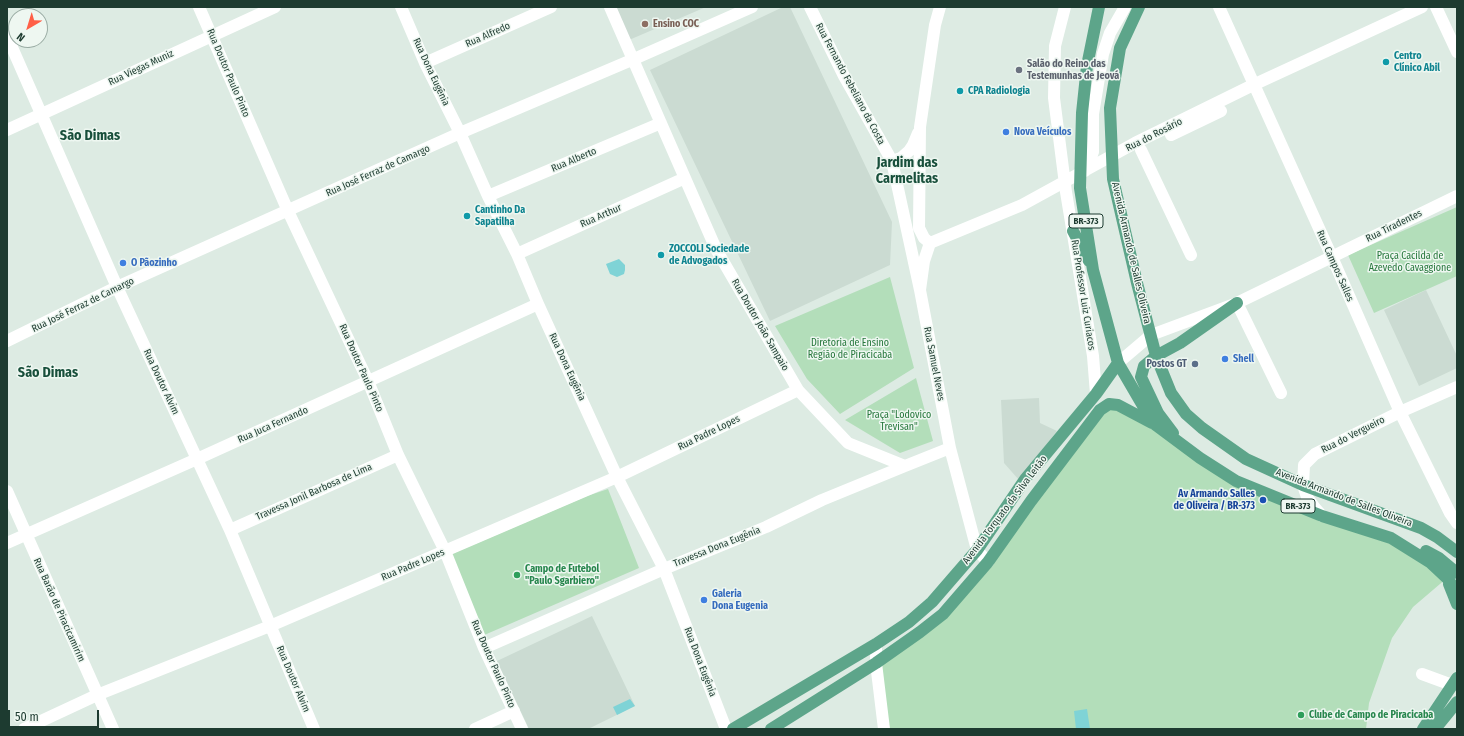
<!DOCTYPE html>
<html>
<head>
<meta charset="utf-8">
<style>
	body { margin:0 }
	#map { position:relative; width:1464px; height:736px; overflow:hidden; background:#ddebe3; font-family:"Fira Sans Condensed",sans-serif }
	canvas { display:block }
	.frame { position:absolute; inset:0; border:8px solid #1d3b30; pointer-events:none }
	.north { position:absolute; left:8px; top:8px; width:40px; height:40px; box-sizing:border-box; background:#eef7f1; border:1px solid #9aaca4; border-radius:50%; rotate:218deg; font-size:11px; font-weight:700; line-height:16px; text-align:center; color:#1d3b30 }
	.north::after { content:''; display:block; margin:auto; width:14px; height:18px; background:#ff5f47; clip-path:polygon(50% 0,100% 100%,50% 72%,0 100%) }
	.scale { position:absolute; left:8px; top:710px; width:91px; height:18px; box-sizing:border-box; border:2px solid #1d3b30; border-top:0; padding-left:5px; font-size:12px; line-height:14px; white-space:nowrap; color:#1d3b30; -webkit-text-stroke:3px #eef7f1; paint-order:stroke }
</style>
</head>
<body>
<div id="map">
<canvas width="1464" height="736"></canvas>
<div class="frame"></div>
<div class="north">N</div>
<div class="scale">50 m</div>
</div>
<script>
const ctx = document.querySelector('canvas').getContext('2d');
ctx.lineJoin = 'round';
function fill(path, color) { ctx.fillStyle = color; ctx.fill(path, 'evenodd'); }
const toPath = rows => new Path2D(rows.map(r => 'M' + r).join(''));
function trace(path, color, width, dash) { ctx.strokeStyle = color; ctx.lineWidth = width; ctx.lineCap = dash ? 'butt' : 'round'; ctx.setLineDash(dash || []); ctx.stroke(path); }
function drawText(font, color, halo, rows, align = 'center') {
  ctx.font = font + ' "Fira Sans Condensed",sans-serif'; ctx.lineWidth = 3; ctx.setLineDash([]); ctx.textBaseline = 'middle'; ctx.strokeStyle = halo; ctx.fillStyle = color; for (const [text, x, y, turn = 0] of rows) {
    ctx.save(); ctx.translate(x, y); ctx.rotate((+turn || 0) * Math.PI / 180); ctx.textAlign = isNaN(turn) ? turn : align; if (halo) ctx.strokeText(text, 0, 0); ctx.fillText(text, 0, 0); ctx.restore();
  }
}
fill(toPath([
	[615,7,706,7,629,40],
	[783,7,790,7,892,222,890,265,770,321,650,70],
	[1426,290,1457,356,1457,368,1419,386,1384,310],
	[1039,398,1040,423,1057,431,1019,480,1004,463,1001,400],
	[592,616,635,706,588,729,529,729,497,661]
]), '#cbdbd2');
fill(toPath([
	[1457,207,1457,276,1374,313,1348,255],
	[890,277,914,368,840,414,807,379,775,326],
	[916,378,933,441,900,453,845,420],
	[1118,405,1223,473,1391,538,1447,578,1413,607,1392,638,1369,703,1366,729,884,729,876,663,943,614,1100,410],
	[608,489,639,568,482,636,449,555,587,496]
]), '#b3deba');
fill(toPath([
	[619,259,625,265,625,270,624,274,617,277,610,274,606,264],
	[630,699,635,706,617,715,613,707],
	[1087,709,1090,729,1076,729,1074,711]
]), '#7fd3d6');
trace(toPath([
	[199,7,288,211,368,381,398,455,445,551,484,648,522,729],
	[401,7,425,63,460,133,488,196,517,254,538,304,617,477,664,569,726,729],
	[610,7,716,249,798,390,848,443,905,466],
	[810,7,844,76,892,161,920,290,950,448,977,550,988,562],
	[1065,7,1055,46,1054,98,1066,192,1093,356,1096,394],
	[1219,7,1332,257,1400,412,1450,513,1457,523],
	[1436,7,1457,52],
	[7,36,117,287,230,530,314,729],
	[425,63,551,7],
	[7,130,275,7],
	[1171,135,1221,111],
	[1141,150,1191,255],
	[892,161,901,158,909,151,913,145,918,133],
	[1085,171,1093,152,1093,114,1103,54,1110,33,1125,7],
	[488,196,661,123],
	[930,243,924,238,919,228,920,127,935,25,940,7],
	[517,254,685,178],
	[920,290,924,261,930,243,1022,205,1135,143,1253,85,1422,7],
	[1237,303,1281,393],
	[7,341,117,287,460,133,634,59,752,7],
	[1118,363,1151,335,1237,303,1457,196],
	[7,491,113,729],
	[1322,516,1315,508,1307,497,1303,485,1304,465,1315,454,1400,412,1457,387],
	[230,530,398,455],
	[7,543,197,459,538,304],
	[876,644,876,663,884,729],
	[484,648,664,569,766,527,822,500,905,466,950,448],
	[1422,674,1452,685],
	[24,729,97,695,270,626,617,477,798,390],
	[475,729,514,711]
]), '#fff', 12);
trace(toPath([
	[1099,7,1087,66,1082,113,1080,188,1093,270,1118,363,1153,423,1200,458,1236,481,1322,516,1391,538,1431,563,1447,578,1457,592],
	[1139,7,1120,48,1110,108,1113,179,1137,283,1156,356,1171,393,1186,414,1202,428,1246,459,1303,485,1421,528,1437,537,1457,552],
	[1073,231,1089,261],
	[1173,433,1158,413,1141,377,1144,366,1156,356,1180,343,1237,303],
	[1426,551,1439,558,1457,573],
	[1449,584,1457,604],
	[733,729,876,644,909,622,932,602,977,550,1026,478,1096,394,1118,363],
	[771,729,876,663,920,632,943,614,988,562,1031,501,1100,410,1109,404,1118,405,1152,423],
	[1423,729,1457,678],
	[1435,729,1457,702]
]), '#5da58a', 12);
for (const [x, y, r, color] of [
	[645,24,4,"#8d6e63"],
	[1386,62,4,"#0f9aa8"],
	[1019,70,4,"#6b7280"],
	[960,91,4,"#0f9aa8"],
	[1006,132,4,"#3f7fe0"],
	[467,216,4,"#0f9aa8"],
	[661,255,4,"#0f9aa8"],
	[123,263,4,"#3f7fe0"],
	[1225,359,4,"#3f7fe0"],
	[1195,364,4,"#5c6f8a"],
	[1263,500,4,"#1a4fb4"],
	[517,575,4,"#2e9e5b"],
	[704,600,4,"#3f7fe0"],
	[1301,715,4,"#2e9e5b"]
]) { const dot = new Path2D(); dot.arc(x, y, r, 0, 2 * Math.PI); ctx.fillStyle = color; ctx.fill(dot); trace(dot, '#eef7f1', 1.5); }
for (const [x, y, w] of [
	[1086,221,34],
	[1298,506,34]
]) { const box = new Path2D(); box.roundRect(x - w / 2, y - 7, w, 14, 3); ctx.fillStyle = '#eef7f1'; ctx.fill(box); trace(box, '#1d3b30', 1); }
drawText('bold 9px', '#1d3b30', null, [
	["BR-373",1086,221],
	["BR-373",1298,506]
]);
drawText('bold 10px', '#785e54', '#eef7f1', [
	["Ensino COC",653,24]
], 'left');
drawText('10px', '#1d3b30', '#eef7f1', [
	["Rua Alfredo",488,35,-24],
	["Rua Viegas Muniz",141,68,-25],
	["Rua Dona Eugênia",431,72,65],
	["Rua Doutor Paulo Pinto",228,73,67],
	["Rua Fernando Febeliano da Costa",850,84,62],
	["Rua do Rosário",1154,135,-27],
	["Rua Alberto",574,160,-23],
	["Rua José Ferraz de Camargo",378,171,-24],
	["Rua Arthur",601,216,-24],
	["Rua Tiradentes",1394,226,-26],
	["Avenida Armando de Salles Oliveira",1131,253,77],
	["Rua Campos Salles",1335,266,66],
	["Rua Professor Luiz Curiacos",1083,295,81],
	["Rua José Ferraz de Camargo",83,305,-26],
	["Rua Doutor João Sampaio",760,325,60],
	["Rua Samuel Neves",934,364,79],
	["Rua Dona Eugênia",567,367,65],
	["Rua Doutor Paulo Pinto",361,368,66],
	["Rua Doutor Alvim",161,382,65],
	["Rua Juca Fernando",273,425,-24],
	["Rua Padre Lopes",709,433,-26],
	["Rua do Vergueiro",1353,435,-27],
	["Travessa Jonil Barbosa de Lima",314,492,-24],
	["Avenida Armando de Salles Oliveira",1344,498,21],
	["Avenida Torquato da Silva Leitão",1005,510,-53],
	["Travessa Dona Eugênia",717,547,-22],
	["Rua Padre Lopes",413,565,-23],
	["Rua Barão de Piracicamirim",59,610,66],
	["Rua Dona Eugênia",700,662,69],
	["Rua Doutor Paulo Pinto",493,664,66],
	["Rua Doutor Alvim",293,679,67]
]);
drawText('bold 10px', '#0d838f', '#eef7f1', [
	["Centro",1394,56],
	["Clínico Abil",1394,68],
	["CPA Radiologia",968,91],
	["Cantinho Da",475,210],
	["Sapatilha",475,222],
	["ZOCCOLI Sociedade",669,249],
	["de Advogados",669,261]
], 'left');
drawText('bold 10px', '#5b616d', '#eef7f1', [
	["Salão do Reino das",1027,64],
	["Testemunhas de Jeová",1027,76]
], 'left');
drawText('bold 10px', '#366cbe', '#eef7f1', [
	["Nova Veículos",1014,132],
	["O Pãozinho",131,263],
	["Shell",1233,359],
	["Galeria",712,594],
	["Dona Eugenia",712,606]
], 'left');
drawText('10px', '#24763a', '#eef7f1', [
	["Praça Cacilda de",1410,256],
	["Azevedo Cavaggione",1410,268],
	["Diretoria de Ensino",850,343],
	["Região de Piracicaba",850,355],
	["Praça \"Lodovico",899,415],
	["Trevisan\"",899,427]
]);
drawText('bold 10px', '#4e5e75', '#eef7f1', [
	["Postos GT",1187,364]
], 'right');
drawText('bold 10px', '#164399', '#eef7f1', [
	["Av Armando Salles",1255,494],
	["de Oliveira / BR-373",1255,506]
], 'right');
drawText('bold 10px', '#27864d', '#eef7f1', [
	["Campo de Futebol",525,569],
	["\"Paulo Sgarbiero\"",525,581],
	["Clube de Campo de Piracicaba",1309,715]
], 'left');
drawText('bold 14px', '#184f3b', '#eef7f1', [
	["São Dimas",90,136],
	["Jardim das",907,163],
	["Carmelitas",907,179],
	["São Dimas",48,373]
]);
</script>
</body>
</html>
